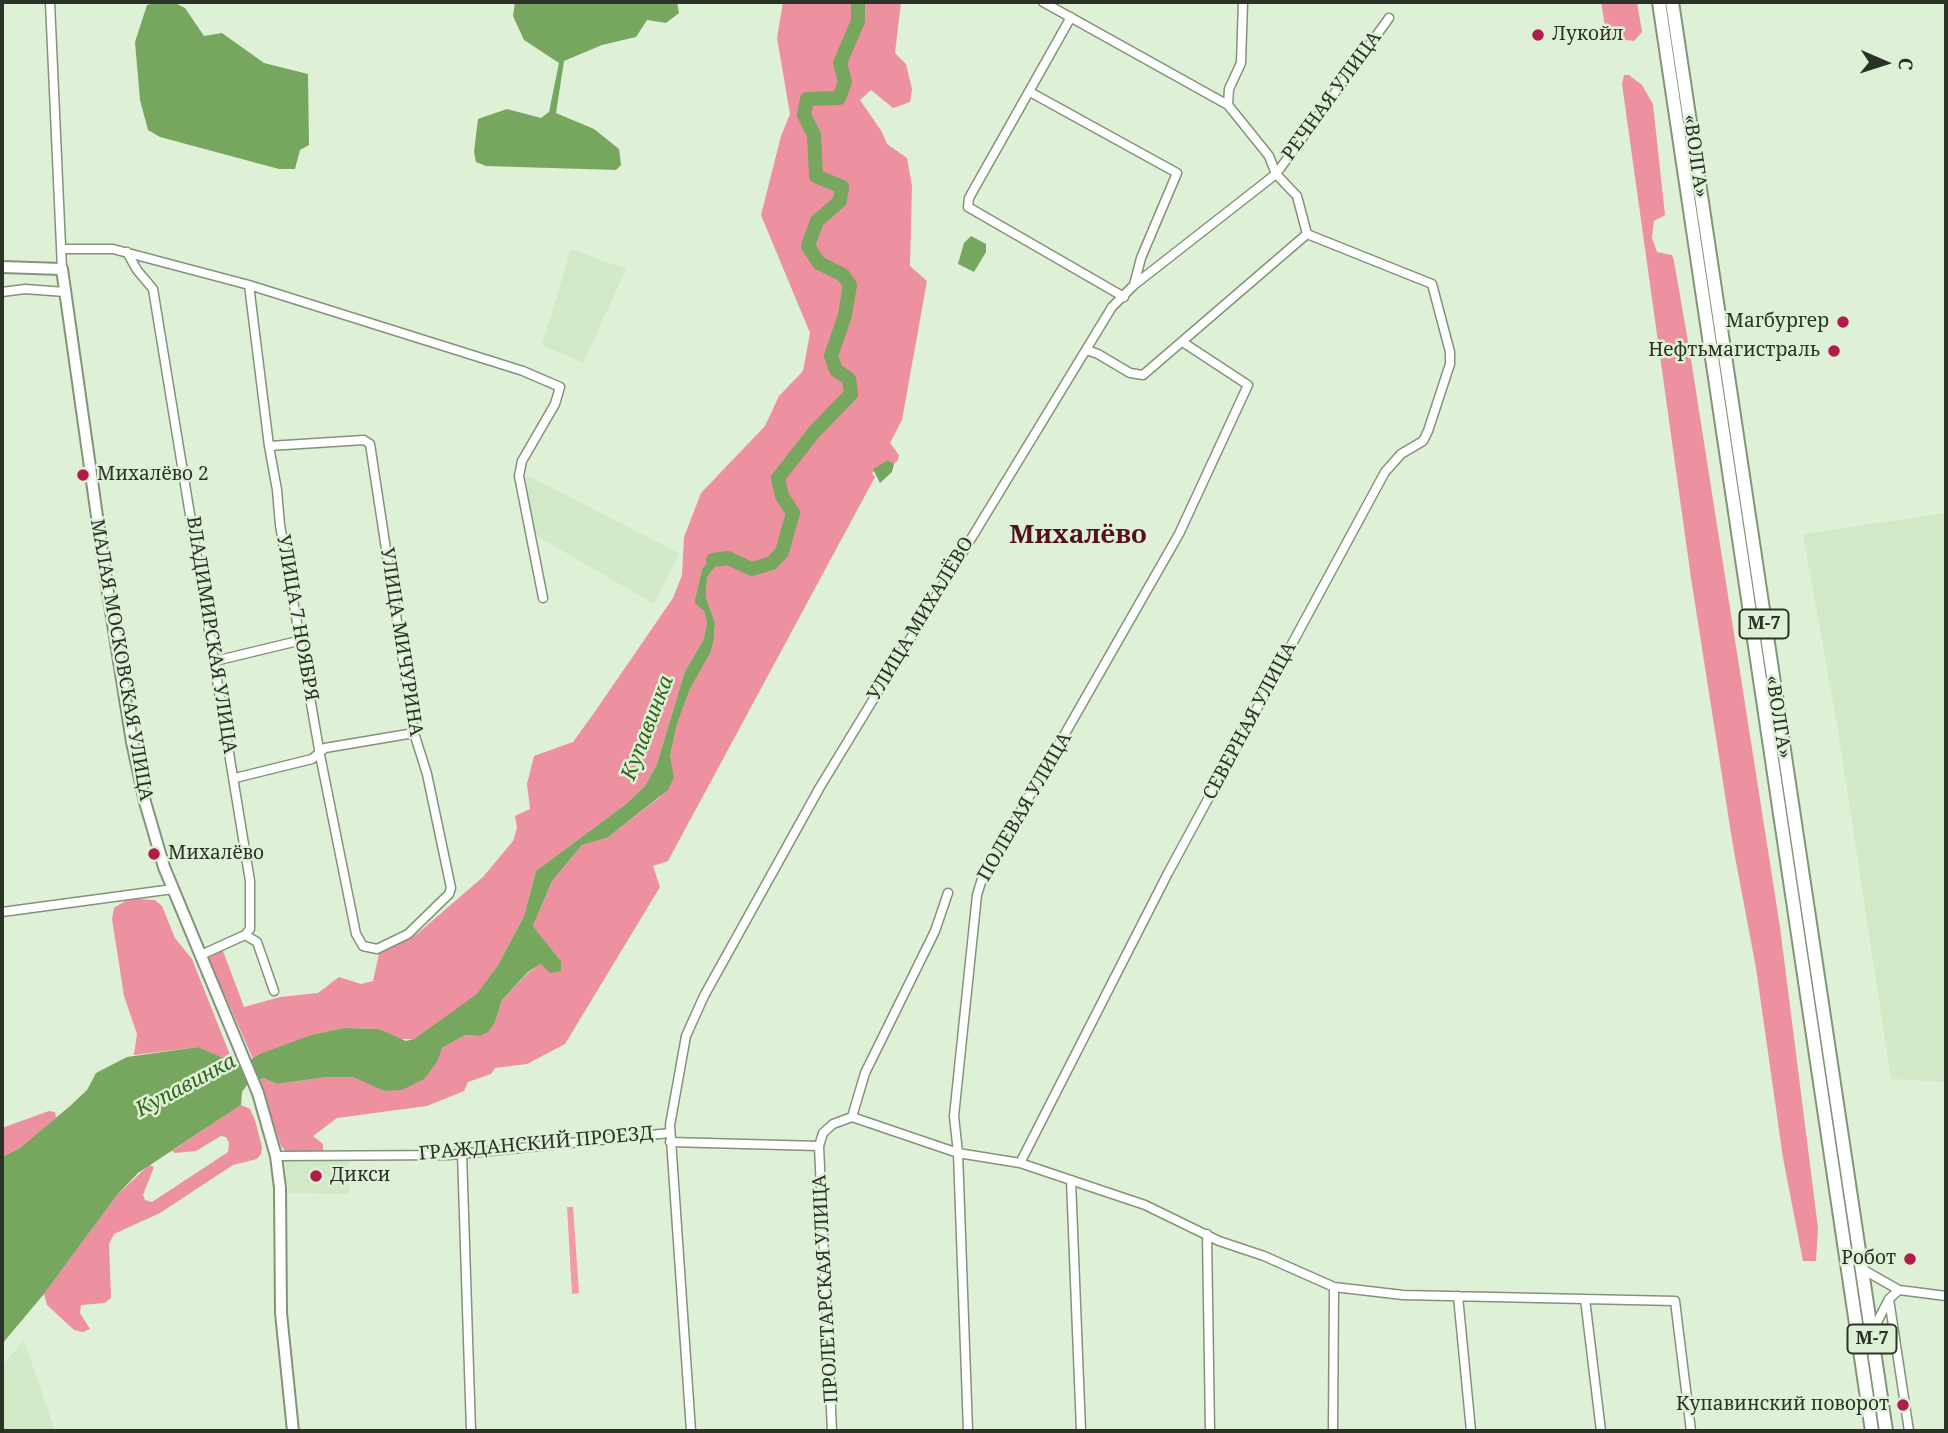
<!DOCTYPE html>
<html>
<head>
<meta charset="utf-8">
<style>
	body { margin:0 }
	#map { position:relative; width:1948px; height:1433px; overflow:hidden; background:#def1d6; font-family:"Noto Serif",serif }
	canvas { display:block }
	.frame { position:absolute; inset:0; border:4px solid #2b3228; pointer-events:none }
	.north { position:absolute; left:1850px; top:28px; width:70px; height:70px; -webkit-text-stroke:5px #def1d6; paint-order:stroke; rotate:93deg; font-size:19px; font-weight:700; line-height:28px; text-align:center; color:#2b3228 }
	.north::after { content:''; display:block; margin:auto; width:24px; height:32px; background:#2b3228; clip-path:polygon(50% 0,100% 100%,50% 72%,0 100%) }
</style>
</head>
<body>
<div id="map">
<canvas width="1948" height="1433"></canvas>
<div class="frame"></div>
<div class="north">С</div>
</div>
<script>
const ctx = document.querySelector('canvas').getContext('2d');
ctx.lineJoin = 'round';
function fill(path, color) { ctx.fillStyle = color; ctx.fill(path, 'evenodd'); }
const toPath = rows => new Path2D(rows.map(r => 'M' + r).join(''));
function trace(path, color, width, dash) { ctx.strokeStyle = color; ctx.lineWidth = width; ctx.lineCap = dash ? 'butt' : 'round'; ctx.setLineDash(dash || []); ctx.stroke(path); }
function drawText(font, color, halo, rows, align = 'center') {
  ctx.font = font + ' "Noto Serif",serif'; ctx.lineWidth = 5; ctx.setLineDash([]); ctx.textBaseline = 'middle'; ctx.strokeStyle = halo; ctx.fillStyle = color; for (const [text, x, y, turn = 0] of rows) {
    ctx.save(); ctx.translate(x, y); ctx.rotate((+turn || 0) * Math.PI / 180); ctx.textAlign = isNaN(turn) ? turn : align; if (halo) ctx.strokeText(text, 0, 0); ctx.fillText(text, 0, 0); ctx.restore();
  }
}
fill(toPath([
	[571,249,626,269,583,363,542,345],
	[526,475,679,553,654,604,535,535,527,500],
	[1946,513,1946,1082,1891,1079,1838,730,1803,534],
	[285,1160,349,1161,349,1194,288,1193],
	[24,1340,55,1431,2,1431,2,1366]
]), '#d2e9c7');
fill(toPath([
	[567,1207,573,1207,579,1293,572,1294]
]), '#f399a8');
fill(toPath([
	[783,2,901,2,895,53,906,64,912,89,910,102,893,108,871,90,860,100,882,132,887,144,907,158,912,186,910,266,927,281,902,420,890,443,899,455,898,460,894,464,888,460,872,473,875,477,668,861,653,866,660,887,565,1044,527,1064,495,1068,491,1074,468,1082,464,1091,427,1106,337,1118,313,1136,323,1144,323,1153,288,1154,281,1146,260,1080,264,1078,277,1084,327,1077,354,1077,384,1091,442,1048,465,1035,479,1036,495,1022,502,1000,528,973,541,964,561,961,533,926,552,881,582,845,607,838,660,797,671,769,670,758,677,724,690,689,711,652,714,639,715,623,706,597,707,577,715,567,728,562,702,569,695,599,704,611,707,623,703,641,685,671,657,764,645,786,626,804,536,871,524,916,498,965,478,994,414,1039,397,1039,379,1029,344,1028,311,1035,253,1059,207,955,223,951,244,1007,280,997,318,993,339,977,361,984,373,981,379,954,417,934,483,877,513,841,517,828,515,816,530,809,527,784,534,756,573,742,594,713,673,598,682,575,684,537,701,493,765,426,779,396,803,371,810,333,761,215,781,136,790,114,777,38],
	[1601,2,1637,2,1642,32,1634,41,1611,38,1605,27],
	[1624,75,1629,75,1642,85,1653,104,1665,215,1654,221,1652,238,1657,252,1672,255,1674,261,1690,353,1780,927,1818,1228,1816,1261,1803,1261,1783,1158,1756,968,1733,846,1691,578,1622,84],
	[138,899,155,900,162,906,175,938,192,959,234,1065,198,1047,134,1055,137,1034,124,996,112,919,114,908,125,901],
	[241,1105,250,1109,255,1120,262,1147,261,1154,257,1159,233,1165,160,1213,114,1234,109,1244,111,1298,105,1303,81,1305,80,1313,90,1329,83,1332,74,1330,47,1305,44,1294,117,1195,149,1165,154,1167,143,1195,145,1200,152,1202,228,1152,229,1143,226,1137,221,1136,196,1151,175,1153,172,1151],
	[49,1111,55,1112,56,1118,20,1148,2,1157,2,1128]
]), '#ed90a0');
fill(toPath([
	[159,2,173,2,185,8,204,36,222,33,264,63,308,74,309,145,300,150,295,169,279,169,160,137,148,130,140,100,135,42,147,5],
	[515,2,677,2,679,13,666,23,647,20,636,37,602,45,564,61,556,113,594,129,619,149,621,165,616,170,486,166,476,162,474,152,478,119,507,109,541,118,549,112,559,63,524,40,513,16],
	[971,236,986,244,986,252,974,272,958,264,964,243],
	[888,460,894,464,892,472,880,483,873,469],
	[718,552,726,552,731,559,715,567,707,577,706,597,715,623,714,639,711,652,690,689,677,724,670,757,674,777,668,790,607,838,582,845,552,881,533,926,561,961,561,971,550,973,541,964,528,972,502,1000,495,1022,488,1032,479,1036,465,1035,442,1048,437,1062,424,1079,402,1090,384,1091,353,1077,327,1077,277,1084,264,1078,247,1085,242,1092,241,1105,138,1173,117,1195,44,1294,2,1344,2,1157,20,1148,70,1106,87,1090,96,1073,127,1057,198,1047,241,1066,260,1054,311,1035,344,1028,379,1029,406,1041,414,1039,477,994,498,965,524,916,536,871,626,804,645,786,657,764,685,671,703,641,707,623,704,611,695,603,695,599,702,569]
]), '#77a65e');
trace(toPath([
	[713,560,728,558,752,569,772,563,782,552,793,513,782,496,778,478,815,431,851,394,849,379,836,370,831,356,845,315,850,285,843,275,819,263,808,246,817,221,840,201,842,187,816,176,814,135,804,115,807,99,839,98,845,82,840,63,858,21,858,2]
]), '#77a65e', 14);
const minor = toPath([
	[50,2,62,269],
	[1071,17,969,198,968,207,1124,297],
	[1030,92,1177,173,1141,258,1134,285],
	[1228,105,1229,89,1241,63,1243,2],
	[61,249,113,249,249,285,523,371,560,387,555,404,522,461,519,476,543,598],
	[127,252,137,270,153,289,250,881,250,929,245,935,201,955],
	[249,285,269,446,277,490,280,525,320,755,356,934,363,946,377,949,408,934,449,894,451,888,427,774,414,733,370,444,364,440,269,446],
	[2,292,25,289,65,292],
	[1087,350,1098,354,1130,373,1143,375,1307,234],
	[215,661,302,640],
	[235,778,312,759,325,748,414,733],
	[2,912,173,889],
	[245,935,257,942,274,991],
	[852,1117,865,1073,935,931,948,893],
	[670,1142,819,1146,823,1133,833,1124,852,1117,958,1153,1020,1163,1145,1205,1219,1241,1264,1256,1334,1287,1403,1295,1675,1301,1691,1431],
	[819,1146,832,1431],
	[462,1153,471,1431],
	[276,1156,450,1155,670,1133],
	[1020,1163,1168,873,1385,472,1401,454,1423,441,1428,431,1450,364,1450,352,1432,284,1307,234,1297,196,1276,174,1269,156,1228,105,1043,2],
	[1071,1180,1081,1431],
	[1207,1234,1210,1431],
	[1862,1269,1899,1290,1946,1296],
	[1458,1296,1471,1431],
	[1585,1299,1601,1431],
	[1889,1299,1909,1431],
	[1873,1330,1889,1299,1899,1290],
	[691,1431,670,1125,686,1036,704,996,820,787,1112,307,1134,285,1276,174,1389,18],
	[968,1431,958,1153,954,1116,977,895,982,879,1179,534,1248,385,1184,343],
	[1333,1431,1334,1287]
]);
const major = toPath([
	[2,267,62,269,106,580,132,742,145,802,164,867,258,1093,276,1156,280,1188,281,1313,293,1431]
]);
const highway = toPath([
	[1659,2,1872,1431],
	[1672,2,1886,1431]
]);
trace(minor, '#82937a', 11);
trace(major, '#82937a', 14);
trace(highway, '#82937a', 16);
trace(minor, '#fff', 8);
trace(major, '#fff', 10);
trace(highway, '#fff', 12);
for (const [x, y, r, color] of [
	[1538,35,7,"#af1d4b"],
	[1843,322,7,"#af1d4b"],
	[1834,351,7,"#af1d4b"],
	[83,475,7,"#af1d4b"],
	[154,854,7,"#af1d4b"],
	[316,1176,7,"#af1d4b"],
	[1910,1259,7,"#af1d4b"],
	[1903,1405,7,"#af1d4b"]
]) { const dot = new Path2D(); dot.arc(x, y, r, 0, 2 * Math.PI); ctx.fillStyle = color; ctx.fill(dot); trace(dot, '#def1d6', 2.5); }
for (const [x, y, w] of [
	[1764,624,49],
	[1872,1339,49]
]) { const box = new Path2D(); box.roundRect(x - w / 2, y - 14.5, w, 29, 5); ctx.fillStyle = '#def1d6'; ctx.fill(box); trace(box, '#2b3228', 2); }
drawText('bold 18px', '#2b3228', null, [
	["М-7",1764,624],
	["М-7",1872,1339]
]);
drawText('19px', '#2b3228', '#def1d6', [
	["Лукойл",1552,35],
	["Магбургер",1829,322,"right"],
	["Нефтьмагистраль",1820,351,"right"],
	["Михалёво 2",97,475],
	["Михалёво",168,854],
	["Дикси",330,1176],
	["Робот",1896,1259,"right"],
	["Купавинский поворот",1889,1405,"right"]
], 'left');
drawText('19px', '#2b3228', '#def1d6', [
	["РЕЧНАЯ УЛИЦА",1332,96,-54],
	["«ВОЛГА»",1695,156,82],
	["УЛИЦА 7 НОЯБРЯ",297,618,80],
	["УЛИЦА МИХАЛЁВО",921,619,-59],
	["ВЛАДИМИРСКАЯ УЛИЦА",211,635,81],
	["УЛИЦА МИЧУРИНА",401,642,81],
	["МАЛАЯ МОСКОВСКАЯ УЛИЦА",121,660,80],
	["«ВОЛГА»",1778,717,81],
	["СЕВЕРНАЯ УЛИЦА",1250,721,-62],
	["ПОЛЕВАЯ УЛИЦА",1025,807,-60],
	["ГРАЖДАНСКИЙ ПРОЕЗД",536,1144,-5],
	["ПРОЛЕТАРСКАЯ УЛИЦА",826,1289,-93]
]);
drawText('italic 21px', '#37641a', '#def1d6', [
	["Купавинка",648,728,-69],
	["Купавинка",186,1086,-28]
]);
drawText('bold 26px', '#540f23', '#def1d6', [
	["Михалёво",1078,536]
]);
</script>
</body>
</html>
